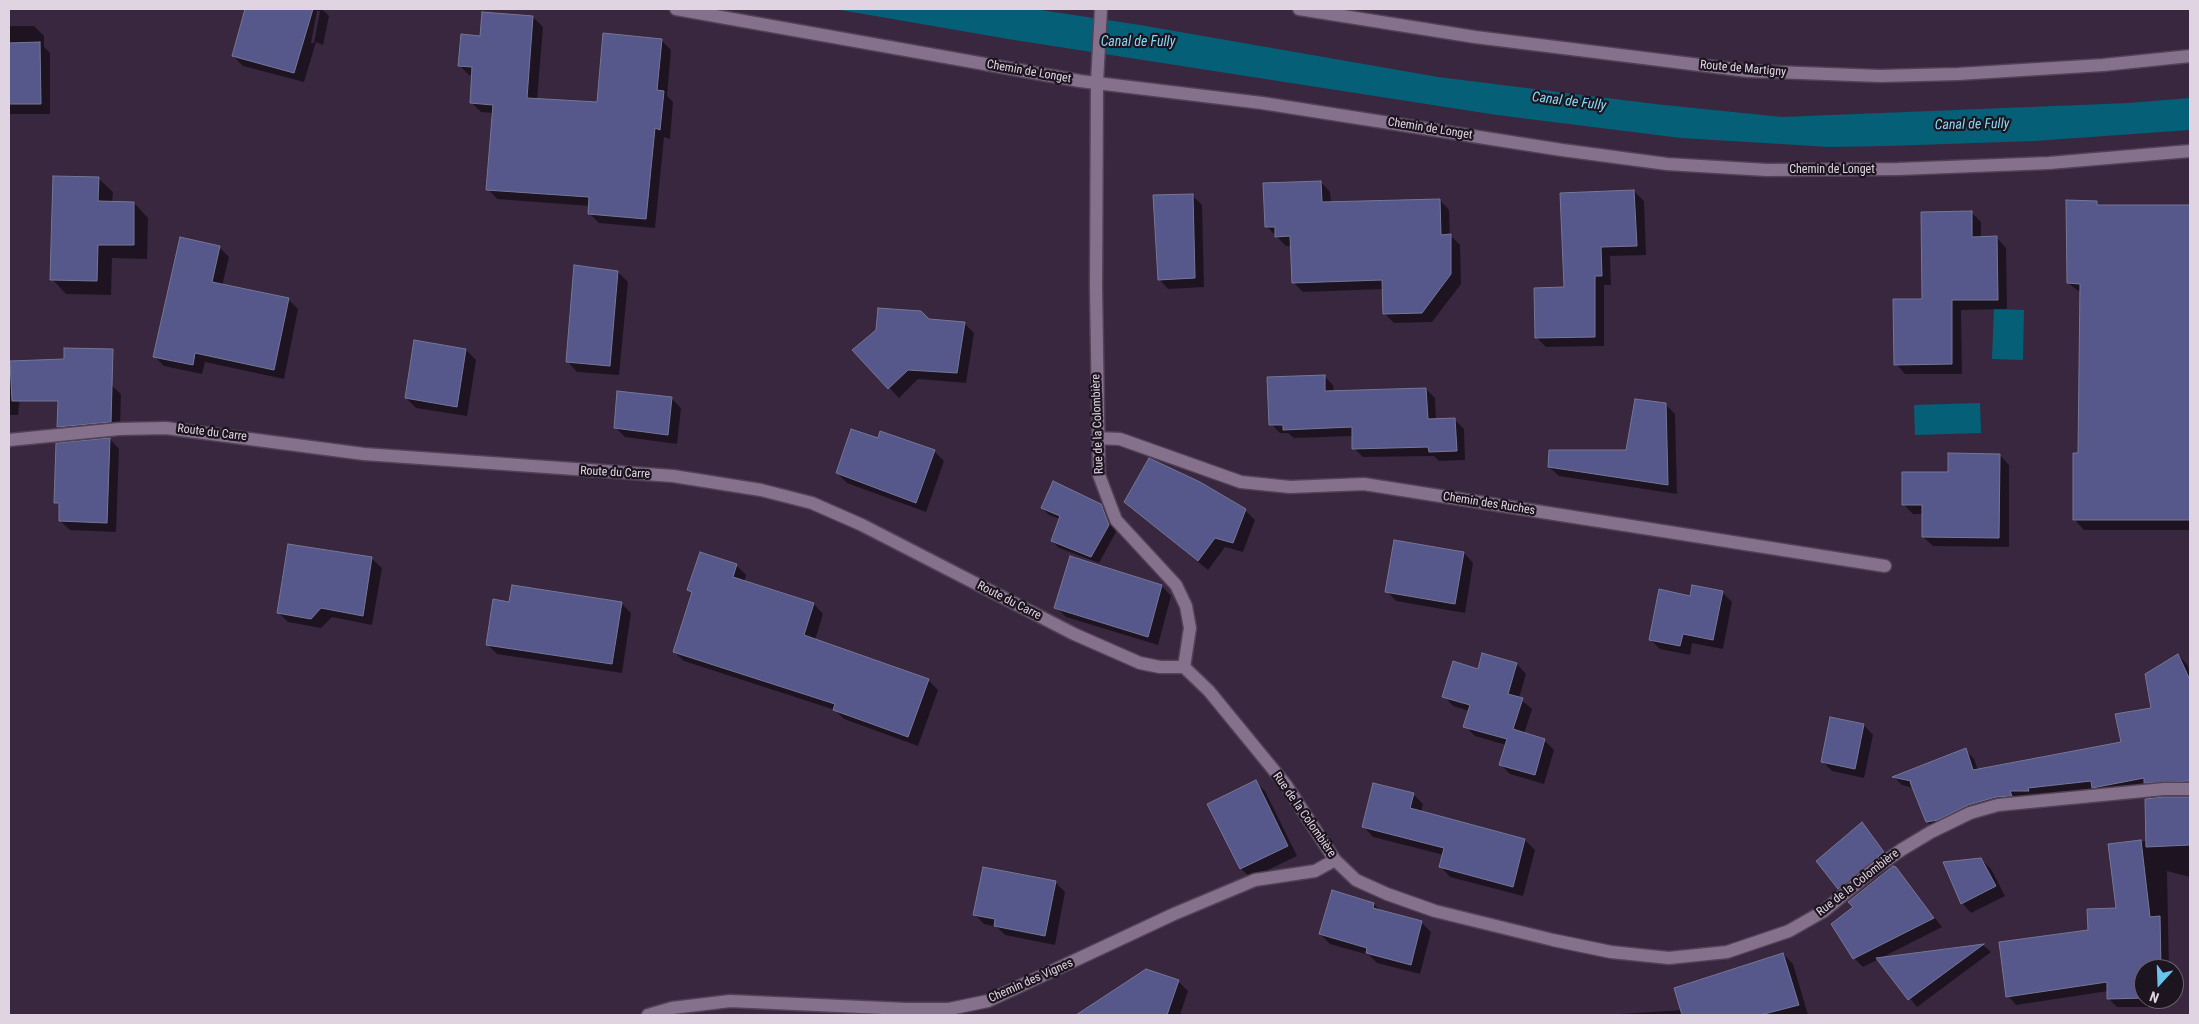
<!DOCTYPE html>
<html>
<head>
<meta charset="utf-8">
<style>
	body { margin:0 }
	#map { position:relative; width:2199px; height:1024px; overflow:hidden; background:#39273f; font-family:"Roboto Condensed",sans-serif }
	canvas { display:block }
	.frame { position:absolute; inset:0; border:10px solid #e0d4e3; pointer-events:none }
	.north { position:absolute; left:2134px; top:959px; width:50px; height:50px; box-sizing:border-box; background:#1c141e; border:1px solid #6a616d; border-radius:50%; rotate:200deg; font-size:14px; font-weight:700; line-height:20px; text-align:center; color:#e0d4e3 }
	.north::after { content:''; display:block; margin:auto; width:18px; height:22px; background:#67c4ef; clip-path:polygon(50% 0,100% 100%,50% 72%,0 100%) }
</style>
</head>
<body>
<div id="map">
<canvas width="2199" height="1024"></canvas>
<div class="frame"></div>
<div class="north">N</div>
</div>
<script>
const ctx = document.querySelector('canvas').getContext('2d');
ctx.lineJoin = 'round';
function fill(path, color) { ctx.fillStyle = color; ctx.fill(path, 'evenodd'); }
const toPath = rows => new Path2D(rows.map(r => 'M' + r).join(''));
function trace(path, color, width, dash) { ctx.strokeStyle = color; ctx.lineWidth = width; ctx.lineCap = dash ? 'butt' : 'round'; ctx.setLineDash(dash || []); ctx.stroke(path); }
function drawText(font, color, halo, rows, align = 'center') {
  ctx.font = font + ' "Roboto Condensed",sans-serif'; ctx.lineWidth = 4.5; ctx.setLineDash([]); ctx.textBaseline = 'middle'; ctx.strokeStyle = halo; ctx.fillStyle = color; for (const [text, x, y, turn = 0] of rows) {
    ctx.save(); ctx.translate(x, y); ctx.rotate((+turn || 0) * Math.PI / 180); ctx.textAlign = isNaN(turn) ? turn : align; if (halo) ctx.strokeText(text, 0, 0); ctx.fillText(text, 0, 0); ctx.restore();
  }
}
fill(toPath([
	[835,9,1034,9,1140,25,1438,77,1655,104,1782,117,2129,103,2190,98,2190,130,2034,141,1887,146,1830,147,1681,138,1497,115,1008,39],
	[1994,309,2024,310,2023,360,1992,359],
	[1980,403,1981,433,1915,435,1914,405]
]), '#056077');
fill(toPath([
	[257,9,322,9,329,16,323,45,316,42,304,82,243,66,233,56],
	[317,11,320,11,314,43,311,43],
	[533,17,543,27,537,100,598,103,661,40,671,50,667,96,673,102,670,139,664,137,655,228,599,223,589,213,590,206,497,199,488,189,494,113,481,112,471,102,473,76,469,75,460,66,481,37],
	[9,26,34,26,44,36,44,47,50,53,50,114,9,114],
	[98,178,113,192,112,203,134,203,148,218,147,259,112,258,111,295,66,294,52,279],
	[1321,182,1330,192,1331,203,1440,200,1449,210,1450,235,1460,245,1461,284,1432,322,1394,323,1384,313,1384,289,1303,292,1293,282,1292,246,1286,246,1266,226],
	[1634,191,1644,201,1646,255,1610,256,1611,285,1604,285,1604,346,1546,347,1536,337,1565,289],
	[1192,195,1202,205,1204,287,1168,289,1159,279,1154,197],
	[2096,202,2101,207,2190,206,2190,530,2084,530,2074,519,2079,454,2081,293,2068,283],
	[1971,212,1981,222,1981,238,1997,238,2006,248,2007,309,1961,310,1962,374,1905,374,1896,364,1924,300],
	[219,247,229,257,222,286,288,299,298,309,284,379,205,362,202,374,164,366,154,356],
	[618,272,628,282,619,375,577,372,568,362],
	[930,320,964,323,974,333,966,383,918,379,899,398,854,350],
	[415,342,466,350,476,360,467,416,416,408,406,398],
	[9,375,21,385,18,415,9,415],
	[1324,376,1333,385,1334,392,1426,389,1435,398,1436,420,1455,420,1464,429,1465,460,1439,461,1434,456,1363,457,1354,448,1353,436,1294,438,1288,433,1280,433,1271,424],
	[111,385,121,394,120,431,68,436,58,427],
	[671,398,681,408,677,444,625,437,615,427],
	[1665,404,1675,414,1677,494,1559,476,1549,467,1628,451],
	[110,439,119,449,116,532,70,530,60,521,60,507,56,502],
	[934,451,944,461,926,512,847,483,837,473],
	[2000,455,2009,465,2009,547,1933,546,1923,537,1923,514,1913,514,1903,504,1950,473],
	[1125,502,1245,510,1255,520,1243,552,1225,547,1208,570],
	[1100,505,1108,512,1116,532,1099,563,1059,548,1052,541,1060,519,1049,515,1042,508],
	[289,545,372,559,382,568,372,625,332,617,321,628,288,622,278,612],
	[1464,553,1473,563,1465,613,1396,601,1387,591],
	[736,565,746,575,744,582,814,604,823,614,815,640,928,680,938,690,918,746,844,719,835,710,684,661,674,652,693,594,689,590],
	[1162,586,1171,596,1158,645,1066,617,1056,607],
	[1722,592,1732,602,1723,649,1692,643,1690,655,1660,649,1650,639,1691,597],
	[510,603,621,603,631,613,622,673,497,654,487,644],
	[2178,655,2187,664,2190,672,2190,789,2017,800,1936,830,1927,821,1913,788,1902,785,1894,777,1966,750,1974,759,1978,770,2122,743,2153,709],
	[1517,664,1526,674,1519,698,1532,709,1524,734,1544,740,1554,750,1544,784,1510,774,1501,765,1506,745,1475,736,1465,726,1469,711,1453,706,1444,696,1478,670],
	[1864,725,1873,735,1864,778,1832,771,1822,761],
	[1255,782,1265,791,1297,856,1251,878,1241,869],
	[1413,794,1423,804,1421,812,1525,840,1535,850,1523,896,1450,877,1441,867,1444,855,1373,837,1364,827],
	[2190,798,2190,877,2167,871,2169,969,2144,969,2144,999,2161,999,2161,1007,2117,1007,2108,998,2108,991,2016,1005,2008,996,2117,910,2110,845,2148,841,2146,800],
	[1862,824,1893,862,1849,898,1839,888],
	[1981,859,1991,869,2005,896,1971,913,1962,903],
	[1895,868,1942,927,1881,958,1983,945,1991,952,1917,1007,1879,959,1863,967,1854,958,1854,908],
	[1055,882,1065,892,1055,945,1005,935,997,927,984,924,975,915],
	[1374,904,1382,912,1421,922,1431,932,1420,974,1377,963,1369,955,1330,944,1320,934],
	[1783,954,1793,964,1808,1015,1605,1015,1682,1010],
	[1178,981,1188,991,1180,1015,1104,1015,1110,994]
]), '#0007');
const building = toPath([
	[245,9,313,9,294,73,232,56,245,9],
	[482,12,533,16,527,98,597,102,603,33,662,39,657,90,664,91,660,130,655,128,646,219,588,214,589,197,486,190,493,105,470,103,472,67,458,66,461,34,480,36,482,12],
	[40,42,41,104,9,104,9,43,40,42],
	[53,176,99,177,98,201,134,202,134,245,98,245,97,281,50,280,53,176],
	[1321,181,1322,202,1440,199,1441,235,1451,234,1451,274,1422,313,1383,314,1382,280,1292,283,1290,236,1275,237,1275,227,1265,227,1263,183,1321,181],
	[1634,190,1637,246,1601,247,1602,276,1595,276,1595,337,1535,338,1534,288,1564,287,1560,193,1634,190],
	[1193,194,1195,278,1158,280,1153,195,1193,194],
	[2066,200,2097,201,2097,205,2190,205,2190,520,2073,520,2073,453,2078,453,2080,284,2067,283,2066,200],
	[1972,211,1972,237,1997,236,1998,300,1952,300,1952,364,1894,365,1893,299,1922,299,1921,212,1972,211],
	[180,237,220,246,212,282,289,298,274,370,195,353,193,365,153,357,180,237],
	[574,265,618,271,610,366,566,362,574,265],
	[878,308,921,311,929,319,965,322,957,373,908,370,888,389,852,350,876,330,878,308],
	[414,340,466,349,457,407,405,398,414,340],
	[64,348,113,349,111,422,57,427,58,401,12,401,10,361,64,359,64,348],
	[1325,375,1325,391,1426,388,1428,419,1455,418,1457,451,1429,452,1428,447,1352,449,1352,427,1283,430,1283,425,1269,425,1267,377,1325,375],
	[617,391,672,397,668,435,614,428,617,391],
	[1635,399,1666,403,1668,485,1548,467,1549,450,1626,450,1635,399],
	[851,429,878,438,880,431,935,450,916,503,836,473,851,429],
	[110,438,107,523,59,521,59,503,54,503,56,443,110,438],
	[1948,453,2000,454,1999,538,1922,537,1922,505,1902,505,1902,472,1948,472,1948,453],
	[1149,458,1200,482,1246,509,1233,543,1215,538,1198,561,1124,502,1149,458],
	[1053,481,1101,504,1109,525,1091,557,1051,541,1060,516,1041,508,1053,481],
	[1394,540,1464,552,1455,604,1385,592,1394,540],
	[288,544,372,557,363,616,321,608,311,619,277,613,288,544],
	[700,552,737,564,733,577,814,603,804,635,929,679,908,737,833,710,835,704,673,652,692,592,687,590,700,552],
	[1070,556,1162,585,1148,637,1054,608,1070,556],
	[512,585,622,602,612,664,486,645,493,599,509,602,512,585],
	[1692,585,1723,591,1713,640,1683,634,1680,646,1649,640,1659,589,1690,596,1692,585],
	[1482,653,1517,663,1508,694,1523,698,1513,729,1545,739,1535,775,1499,765,1507,739,1463,727,1470,705,1442,697,1453,661,1478,669,1482,653],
	[2178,654,2190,680,2190,781,2144,783,2144,778,2092,788,2091,781,2028,788,2029,791,2010,791,2012,796,1996,797,1968,805,1938,820,1926,822,1910,782,1911,781,1892,777,1966,748,1973,770,2121,742,2115,714,2151,708,2145,674,2178,654],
	[1830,717,1864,724,1855,769,1821,762,1830,717],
	[1256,780,1288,846,1240,869,1207,804,1256,780],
	[1373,783,1414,793,1410,808,1525,839,1513,887,1439,867,1444,848,1362,827,1373,783],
	[2164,797,2190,797,2190,845,2146,847,2145,799,2164,797],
	[1862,822,1884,852,1838,889,1816,861,1862,822],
	[2141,840,2150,917,2160,916,2161,969,2144,969,2144,998,2107,999,2107,982,2006,997,1999,942,2088,930,2087,909,2116,908,2108,844,2141,840],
	[1981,858,1996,886,1961,904,1943,862,1981,858],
	[1893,866,1896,867,1934,918,1853,959,1831,924,1853,907,1848,902,1893,866],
	[983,867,1056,881,1045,936,994,926,995,919,973,915,983,867],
	[1332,890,1374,903,1373,908,1422,921,1411,965,1366,953,1367,948,1319,934,1332,890],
	[1984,944,1908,1000,1876,958,1984,944],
	[1783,953,1799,1005,1760,1015,1682,1015,1674,988,1783,953],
	[1146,969,1179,980,1167,1015,1076,1015,1146,969]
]);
fill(building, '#56578a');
trace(building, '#757796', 1);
const street = toPath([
	[676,9,1080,81,1262,103,1562,150,1667,164,1767,170,1898,169,2049,163,2190,151],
	[1101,9,1097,82,1096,288,1099,475,1116,520,1176,585,1186,606,1190,628,1184,667],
	[1097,438,1120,439,1241,482,1290,487,1364,484,1885,566],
	[9,440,119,429,166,428,364,454,673,476,761,490,812,503,862,525,1074,634,1140,663,1160,667,1184,667],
	[1184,667,1209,691,1286,785,1335,860,1356,880,1387,894,1435,911,1553,940,1611,952,1669,958,1727,952,1789,931,1824,911,1873,870,1901,850,1931,832,1970,813,1998,805,2164,789,2190,789],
	[648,1015,672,1008,730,1001,906,1009,949,1009,988,1001,1174,914,1255,880,1315,871,1335,860]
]);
const secondary = toPath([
	[1299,9,1475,37,1748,71,1880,76,1958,74,2103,65,2190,56]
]);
trace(street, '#524256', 15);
trace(secondary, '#524256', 15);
trace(street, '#86718d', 12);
trace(secondary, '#86718d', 12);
drawText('12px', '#e0d4e3', '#1c141e', [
	["Route de Martigny",1743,69,5],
	["Chemin de Longet",1029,72,10],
	["Chemin de Longet",1430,129,9],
	["Chemin de Longet",1832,170],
	["Rue de la Colombière",1098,424,-92],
	["Route du Carre",212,433,7],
	["Route du Carre",615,473,3],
	["Chemin des Ruches",1489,504,9],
	["Route du Carre",1009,601,27],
	["Rue de la Colombière",1304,815,55],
	["Rue de la Colombière",1858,883,-38],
	["Chemin des Vignes",1031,981,-24]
]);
drawText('italic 14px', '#86d9f5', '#1c141e', [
	["Canal de Fully",1138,42],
	["Canal de Fully",1569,102,7],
	["Canal de Fully",1972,125,-1]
]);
</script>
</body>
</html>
